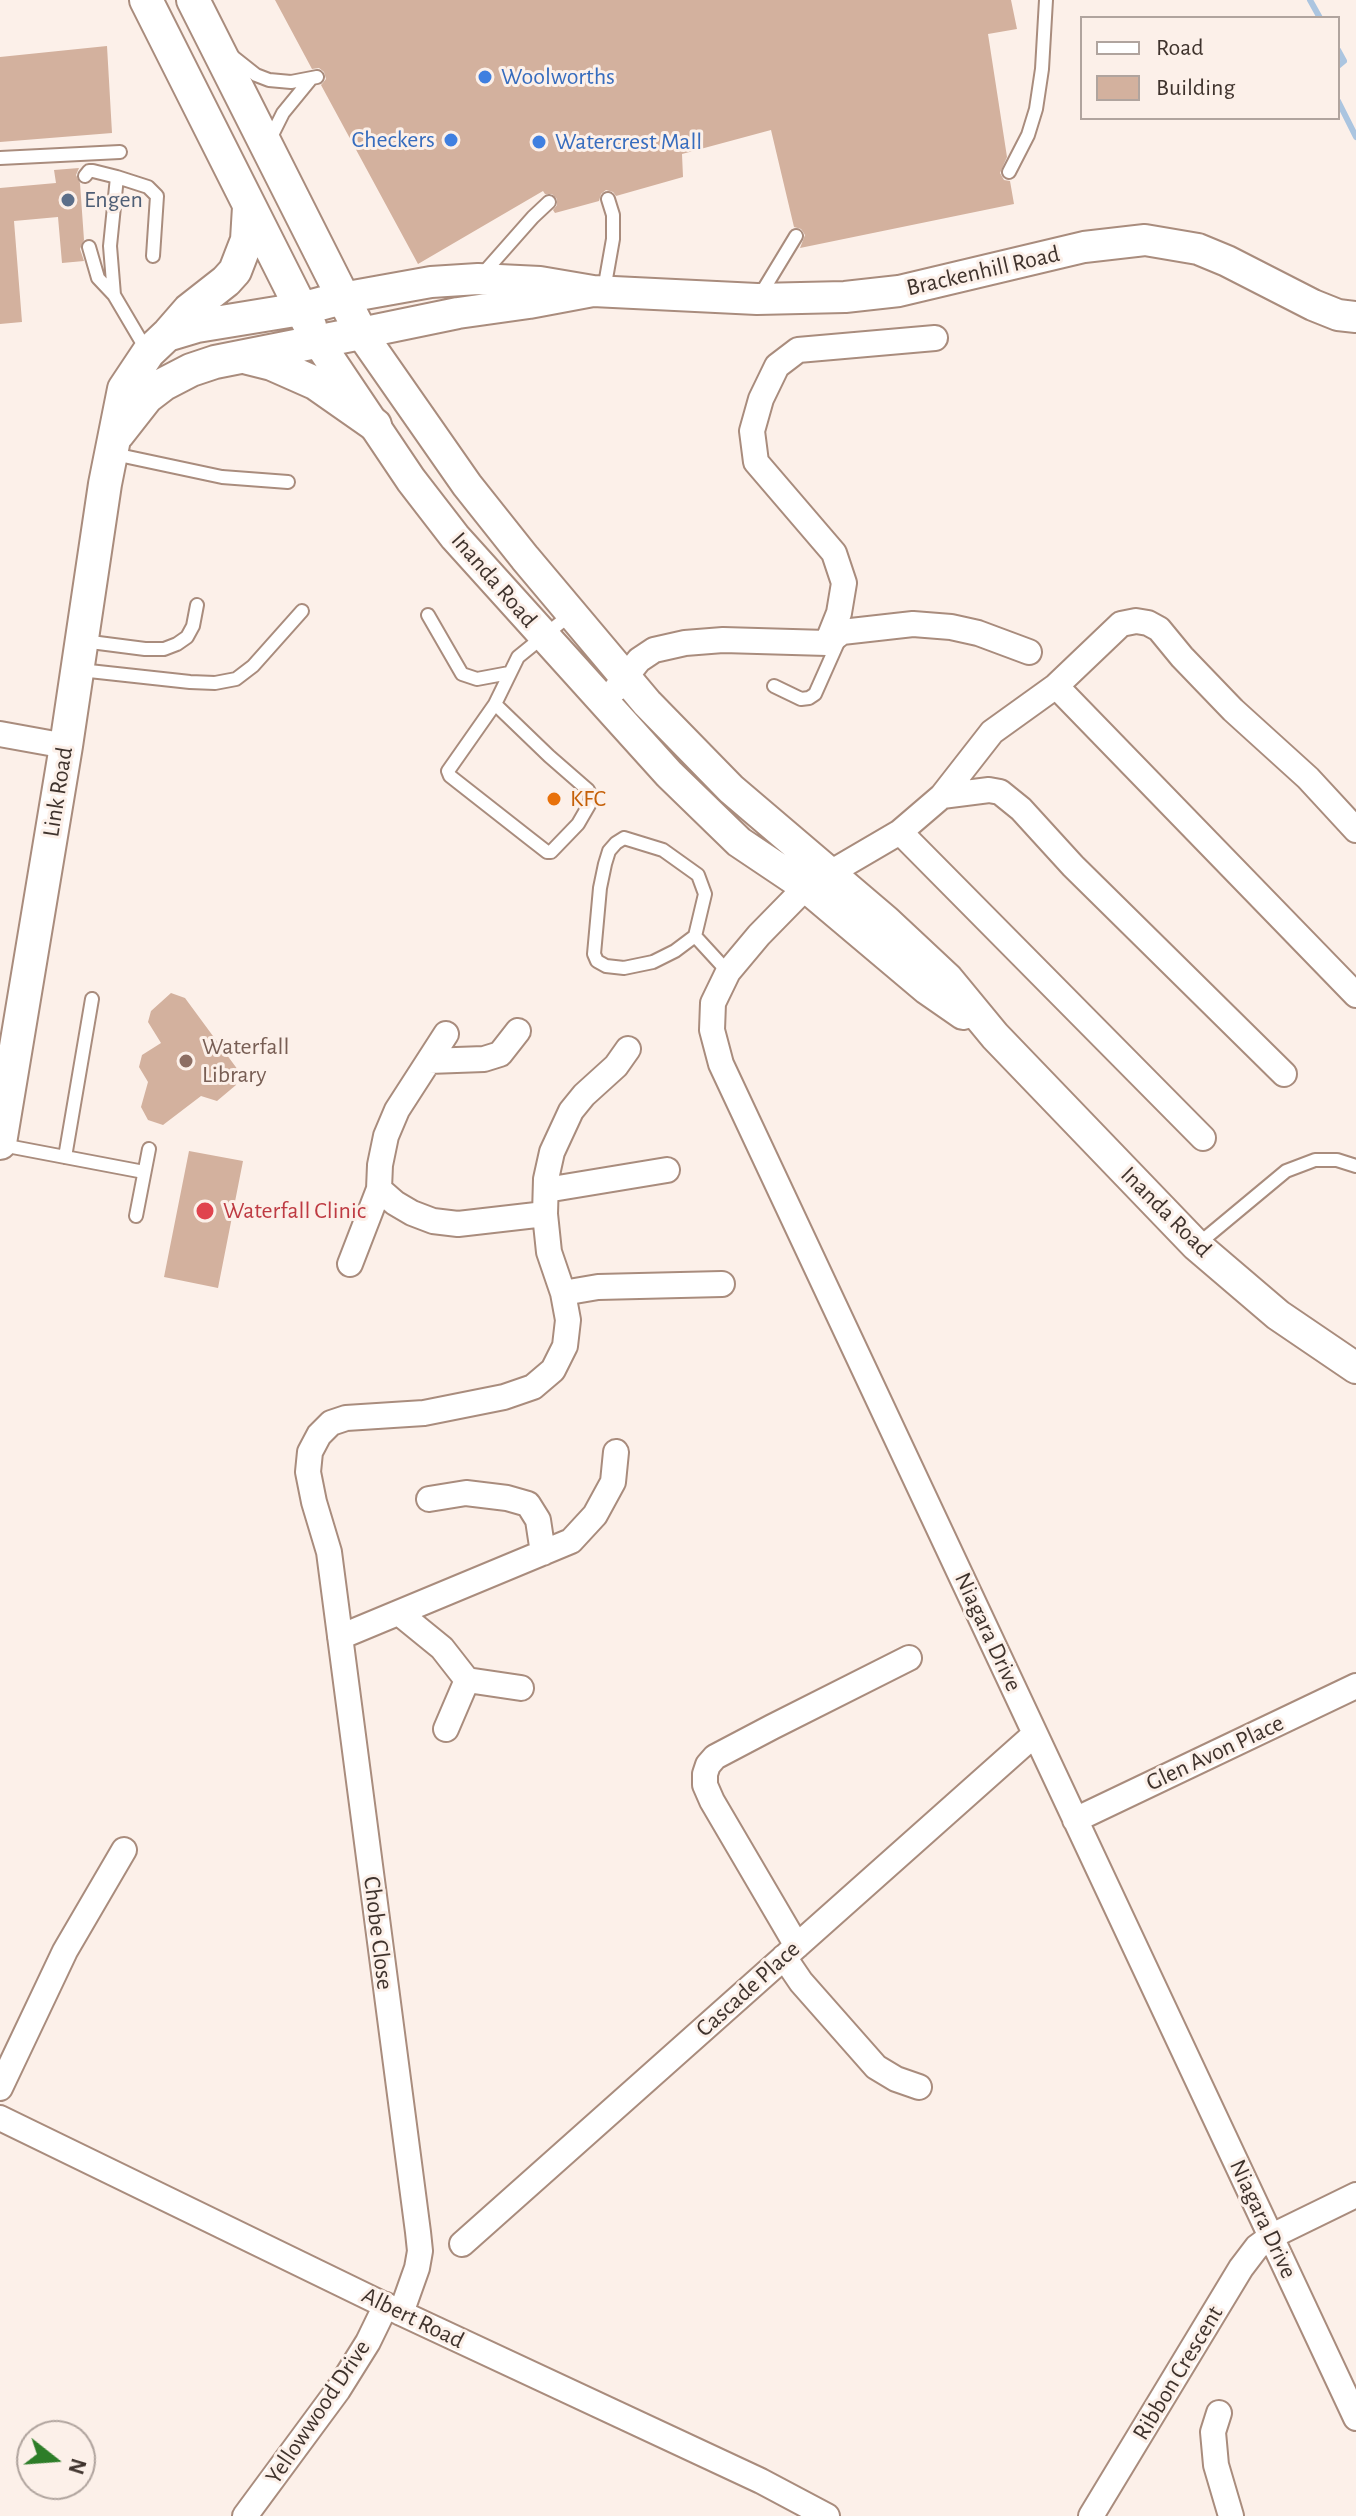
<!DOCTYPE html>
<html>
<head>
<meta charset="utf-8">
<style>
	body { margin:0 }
	#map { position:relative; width:1356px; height:2516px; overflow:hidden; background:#fcf0e9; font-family:"Alegreya Sans",sans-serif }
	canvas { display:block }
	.legend { position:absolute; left:1080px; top:16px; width:260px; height:104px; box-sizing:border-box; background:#fcf0e9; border:2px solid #b0a49e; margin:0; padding:10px 14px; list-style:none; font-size:24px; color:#3f332d }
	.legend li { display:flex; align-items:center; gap:16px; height:40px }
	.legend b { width:40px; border:2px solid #b0a49e }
	.north { position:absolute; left:16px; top:2420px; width:80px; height:80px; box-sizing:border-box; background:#fcf0e9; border:2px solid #b0a49e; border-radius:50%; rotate:107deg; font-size:22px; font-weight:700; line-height:32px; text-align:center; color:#3f332d }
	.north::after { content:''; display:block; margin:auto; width:28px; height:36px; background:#2d7d28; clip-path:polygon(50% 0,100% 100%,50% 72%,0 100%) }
</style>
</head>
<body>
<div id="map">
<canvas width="1356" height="2516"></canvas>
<ul class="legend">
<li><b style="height:10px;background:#fff"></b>Road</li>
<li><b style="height:22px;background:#d3b19e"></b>Building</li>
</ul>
<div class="north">N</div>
</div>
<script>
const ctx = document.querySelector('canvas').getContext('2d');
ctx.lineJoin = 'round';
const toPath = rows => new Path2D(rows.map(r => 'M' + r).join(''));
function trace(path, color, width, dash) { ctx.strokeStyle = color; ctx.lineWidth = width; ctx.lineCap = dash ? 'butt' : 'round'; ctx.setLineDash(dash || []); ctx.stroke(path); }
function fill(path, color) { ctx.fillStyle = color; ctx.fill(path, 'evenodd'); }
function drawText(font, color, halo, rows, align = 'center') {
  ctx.font = font + ' "Alegreya Sans",sans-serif'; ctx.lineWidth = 6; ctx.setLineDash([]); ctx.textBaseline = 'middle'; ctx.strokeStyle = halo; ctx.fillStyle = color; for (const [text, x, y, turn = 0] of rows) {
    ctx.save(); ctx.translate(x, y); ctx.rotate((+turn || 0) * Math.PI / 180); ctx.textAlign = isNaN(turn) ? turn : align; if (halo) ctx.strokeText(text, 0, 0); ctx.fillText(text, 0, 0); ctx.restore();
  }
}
trace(toPath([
	[1310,0,1320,18],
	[1338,50,1344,61,1338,66],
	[1338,101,1356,137]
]), '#abc5e0', 6);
fill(toPath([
	[275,0,1011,0,1017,29,988,34,1007,157,1000,173,1004,180,1010,181,1014,204,800,248,805,235,801,229,794,227,771,130,682,154,683,177,616,196,613,192,606,190,601,194,599,201,555,213,553,210,557,205,557,199,552,194,545,194,543,191,418,264,321,85,326,79,324,72,319,68,312,69],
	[107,46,112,133,0,142,0,57],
	[79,168,76,175,80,183,84,240,80,249,84,261,62,263,58,217,14,221,22,322,0,324,0,188,56,183,54,170],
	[171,993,185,998,238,1070,236,1085,217,1101,201,1096,163,1125,148,1120,141,1107,148,1082,139,1067,142,1055,161,1043,148,1022,151,1011],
	[189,1151,243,1161,218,1288,164,1277]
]), '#d3b19e');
const service = toPath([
	[232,56,256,75,269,80,291,82,317,77],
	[272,141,273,133,283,113,310,80],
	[0,158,120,152],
	[1009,172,1028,135,1036,109,1042,69,1046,0],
	[85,176,89,171,93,171,117,177,110,246,114,295],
	[117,177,148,187,157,196,153,256],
	[89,247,98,278,114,295,147,351],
	[480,277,533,217,549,202],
	[604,290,613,239,613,215,608,199],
	[759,297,796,236],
	[114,454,222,477,288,482],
	[428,615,462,674,477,679,509,673],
	[83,641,145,649,164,649,177,644,187,637,193,626,197,605],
	[80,670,190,682,215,683,236,679,253,666,302,611],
	[774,686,801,699,809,698,815,694,839,640],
	[495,704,549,756,588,790,591,796,589,805,578,824,551,852,547,852,529,838,450,776,448,771,495,704,518,657,571,614],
	[624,838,663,850,698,875,705,894,695,936,675,951,653,962,624,968,606,966,597,961,594,954,600,888,605,864,609,851,616,843,624,838],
	[695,936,728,972],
	[2,1145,144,1172],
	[65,1157,92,999],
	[136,1216,149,1149],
	[1197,1245,1286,1171,1315,1160,1337,1160,1356,1166]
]);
const minor = toPath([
	[827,643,839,613,844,583,834,553,756,462,752,431,761,399,777,366,798,350,935,338],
	[1056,686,1356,995],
	[616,689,639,660,654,650,685,643,723,640,827,643,842,632,913,624,951,627,978,633,1029,652],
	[0,734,66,746],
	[942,796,989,790,1000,792,1021,809,1073,866,1284,1074],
	[1356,830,1308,778,1233,710,1182,657,1159,629,1148,623,1136,621,1121,624,1056,686,992,732,942,796,900,832,806,887,759,935,728,972,713,1003,712,1030,721,1064,1356,2418],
	[900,832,1203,1138],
	[429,1061,484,1059,500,1054,518,1031],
	[379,1189,395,1203,412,1213,433,1221,458,1224,545,1214],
	[546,1190,667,1170],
	[350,1264,379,1189,380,1165,386,1136,397,1110,446,1034],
	[563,1293,598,1287,722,1284],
	[429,1499,466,1493,507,1498,528,1504,538,1520,543,1553],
	[399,1613,442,1648,467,1680],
	[340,1637,571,1541,595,1515,613,1482,616,1452],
	[446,1729,467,1680,521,1688],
	[1075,1820,1356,1686],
	[797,1946,712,1801,705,1785,705,1774,708,1765,715,1757,772,1727,909,1658],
	[784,1957,801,1982,876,2067,896,2079,919,2087],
	[0,2088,65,1951,124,1850],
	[0,2118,401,2313,761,2481,827,2516],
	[462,2244,1035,1734],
	[401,2313,417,2268,420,2251,418,2232,329,1552,314,1502,308,1472,310,1452,319,1435,331,1423,346,1418,424,1413,504,1397,533,1387,553,1370,565,1346,568,1320,563,1293,549,1252,545,1214,546,1179,552,1152,571,1111,584,1095,616,1066,628,1049],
	[1219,2413,1213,2432,1216,2465,1231,2516],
	[245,2516,338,2390,368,2342,386,2305],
	[1091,2516,1241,2268,1257,2247,1272,2236,1356,2195]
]);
const tertiary = toPath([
	[593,291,529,303,458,313,361,333,467,485,525,558,647,703,731,789,886,921,948,979,995,1036,1196,1245,1278,1315,1356,1368],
	[342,298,431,282,478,279,540,282,593,291,757,299,845,297,899,291,1084,247,1145,240,1198,249,1227,261,1313,305,1338,315,1356,317],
	[319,343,411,480,455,537,669,774,739,842,806,887,927,989,963,1014]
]);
const secondary = toPath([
	[146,0,310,326],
	[169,333,189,310,226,281,235,271,247,240,249,207],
	[248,358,272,364,315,383,375,425],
	[118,434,147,397,164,384,191,370,215,362,361,333,193,0],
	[0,1143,66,746,105,484,124,389,148,353,167,335,197,326,301,309,342,298]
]);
trace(service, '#a98c7d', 16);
trace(minor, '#a98c7d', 28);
trace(tertiary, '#a98c7d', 34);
trace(secondary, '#a98c7d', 36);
trace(service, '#fff', 12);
trace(minor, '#fff', 24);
trace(tertiary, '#fff', 30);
trace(secondary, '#fff', 32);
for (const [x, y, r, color] of [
	[485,77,8,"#3f7fe0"],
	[451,140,8,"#3f7fe0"],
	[539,142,8,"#3f7fe0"],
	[68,200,8,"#5c6f8a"],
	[554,799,8,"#e8710a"],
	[186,1061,8,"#8d6e63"],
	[205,1211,10,"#e0444e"]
]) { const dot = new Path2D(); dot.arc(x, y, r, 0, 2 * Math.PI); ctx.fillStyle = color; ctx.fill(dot); trace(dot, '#fcf0e9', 3); }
drawText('24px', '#366cbe', '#fcf0e9', [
	["Woolworths",501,77],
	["Checkers",435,140,"right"],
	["Watercrest Mall",555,142]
], 'left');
drawText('24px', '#4e5e75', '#fcf0e9', [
	["Engen",84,200]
], 'left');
drawText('24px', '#3f332d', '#fcf0e9', [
	["Brackenhill Road",983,271,-13],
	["Inanda Road",494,580,49],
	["Link Road",58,792,-81],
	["Inanda Road",1166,1212,45],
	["Niagara Drive",988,1632,65],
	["Glen Avon Place",1215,1753,-25],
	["Chobe Close",378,1933,83],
	["Cascade Place",748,1989,-42],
	["Niagara Drive",1263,2219,65],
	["Albert Road",413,2318,26],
	["Ribbon Crescent",1178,2373,-59],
	["Yellowwood Drive",318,2412,-56]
]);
drawText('24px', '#c56008', '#fcf0e9', [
	["KFC",570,799]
], 'left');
drawText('24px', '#785e54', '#fcf0e9', [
	["Waterfall",202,1047],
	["Library",202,1075]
], 'left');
drawText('24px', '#be3a42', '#fcf0e9', [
	["Waterfall Clinic",223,1211]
], 'left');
</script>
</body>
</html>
